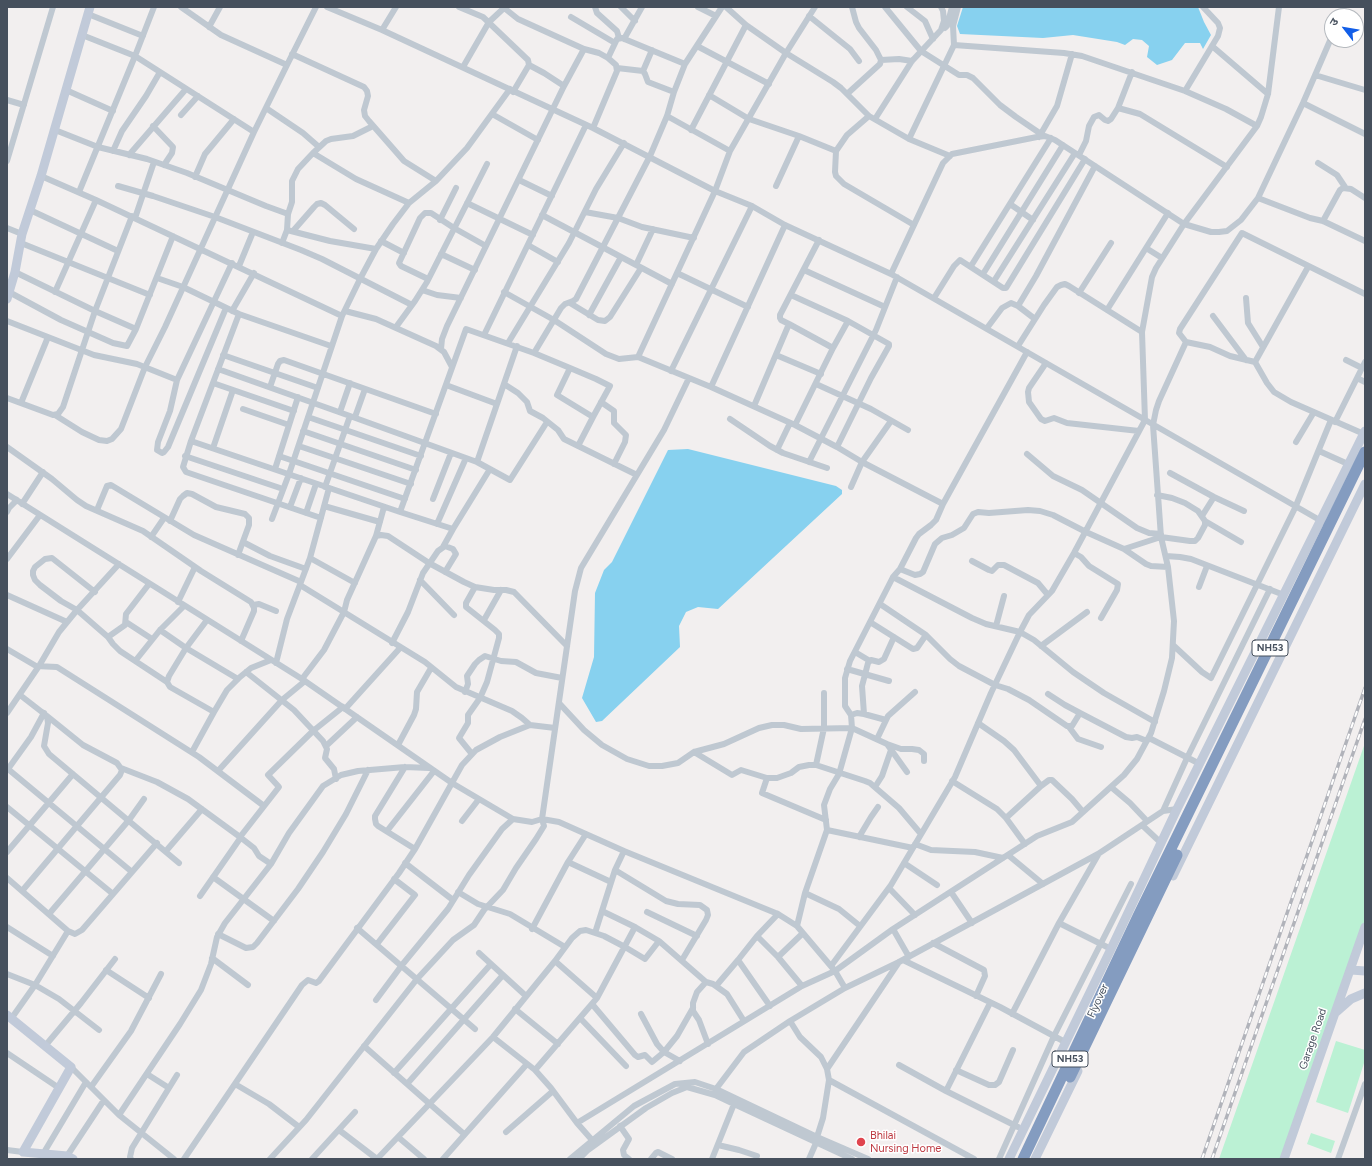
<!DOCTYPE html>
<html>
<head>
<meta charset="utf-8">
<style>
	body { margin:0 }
	#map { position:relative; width:1372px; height:1166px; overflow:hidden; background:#f2efef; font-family:Figtree,"Noto Sans Devanagari",sans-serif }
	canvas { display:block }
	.frame { position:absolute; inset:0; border:8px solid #46505d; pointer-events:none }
	.north { position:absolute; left:1324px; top:8px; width:40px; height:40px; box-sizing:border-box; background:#fff; border:1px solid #b5b9be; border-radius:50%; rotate:301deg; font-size:11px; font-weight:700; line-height:16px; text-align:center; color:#46505d }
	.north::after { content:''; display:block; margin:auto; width:14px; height:18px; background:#125ee8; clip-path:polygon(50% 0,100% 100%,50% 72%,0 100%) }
</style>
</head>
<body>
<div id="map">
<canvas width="1372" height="1166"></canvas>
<div class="frame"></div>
<div class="north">उ</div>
</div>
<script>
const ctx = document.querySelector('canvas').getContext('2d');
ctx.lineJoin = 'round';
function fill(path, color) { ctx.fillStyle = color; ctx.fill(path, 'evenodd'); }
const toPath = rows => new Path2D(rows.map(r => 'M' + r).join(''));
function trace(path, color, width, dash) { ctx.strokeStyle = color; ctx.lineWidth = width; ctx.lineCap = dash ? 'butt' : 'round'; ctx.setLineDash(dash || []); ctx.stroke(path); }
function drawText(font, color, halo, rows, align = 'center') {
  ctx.font = font + ' Figtree,sans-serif'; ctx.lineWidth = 3; ctx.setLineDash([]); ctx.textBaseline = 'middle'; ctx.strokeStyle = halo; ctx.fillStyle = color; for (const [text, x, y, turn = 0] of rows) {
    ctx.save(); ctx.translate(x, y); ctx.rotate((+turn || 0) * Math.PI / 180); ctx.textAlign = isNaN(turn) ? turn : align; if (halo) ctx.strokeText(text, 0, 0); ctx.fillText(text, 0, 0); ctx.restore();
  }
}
fill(toPath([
	[1365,743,1365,927,1284,1159,1219,1159],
	[1336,1041,1365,1050,1365,1060,1348,1113,1316,1102],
	[1311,1133,1335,1141,1331,1153,1307,1144]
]), '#bbf1d4');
fill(toPath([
	[963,7,1198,7,1204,22,1211,35,1203,49,1200,43,1185,43,1172,60,1157,65,1147,57,1149,46,1142,40,1133,39,1125,45,1117,42,1073,35,1043,38,960,34,957,26],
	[688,449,836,486,842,490,842,494,718,609,698,607,686,612,679,626,680,647,602,721,596,722,582,698,594,657,595,593,604,570,612,562,668,450]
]), '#87d1ef');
trace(toPath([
	[154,7,135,56,254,132],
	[181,7,221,35,287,65],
	[327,7,382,30,593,128,715,191,752,206,785,225,891,274,1323,522],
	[459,7,483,17,528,60,529,65,513,92],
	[503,7,518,19,584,49,599,53,608,58,616,65,617,71,593,128],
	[595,7,597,13,617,31,619,38],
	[621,7,635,21],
	[698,7,716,16],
	[726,7,746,25,786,53,833,82,841,88,869,116,909,139,950,156],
	[885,7,921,51,959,75,967,75,973,78,1000,105,1016,117,1041,134],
	[907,7,925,21,933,39],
	[958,7,953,26,954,45,1064,53,1082,56,1185,91,1226,109,1257,126],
	[88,14,143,36],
	[809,16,850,49,859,61],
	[1341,16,1344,7],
	[571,17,615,43],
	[209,27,220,7],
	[945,28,947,26,952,7],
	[382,30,396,7],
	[624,39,642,7],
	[697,46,769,84],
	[1212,46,1268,94],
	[292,54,364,87,367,91,368,96,364,110,365,116,369,121,404,161,436,181],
	[608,58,617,39,622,38,685,64,722,7],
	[881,60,899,59,912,61],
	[529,65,544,73,564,86],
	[463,67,489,22,504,8],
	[617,68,643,71,645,74,648,82,674,92],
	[643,71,652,50],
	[1315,75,1365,90],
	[66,90,113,111],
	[1185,91,1218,36,1220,28,1218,23,1203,7],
	[847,94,880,64,881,60,876,50,859,28,856,22,852,7],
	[709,95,749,119,799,136,836,151],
	[7,100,24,105],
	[1303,103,1365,134],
	[266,108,303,133,319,147],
	[1118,108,1140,114,1227,167],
	[492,114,538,140],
	[181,115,198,96],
	[667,116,730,151],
	[869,116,847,135,836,151,835,172,836,176,844,184,914,225],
	[875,119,912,61,941,30,944,21,943,11,941,7],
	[153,126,173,147,172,153,164,165],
	[55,130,98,147,147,159,187,173,266,206,288,214],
	[691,130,746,25],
	[1039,137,1057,106,1072,54],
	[909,139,954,45],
	[113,151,122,131,146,96,160,72],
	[313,153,356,179,409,203],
	[129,155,186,89],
	[1079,155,1086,141,1089,126,1094,117,1099,115,1105,120,1108,121,1111,119,1118,108,1132,72],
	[7,161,53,7],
	[1318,163,1337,175,1345,187],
	[41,176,96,200,342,316],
	[195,177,205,154,234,119],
	[519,180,552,196],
	[118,186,153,196,215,217,301,250,322,259,412,305],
	[776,186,799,136],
	[79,192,135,56,82,35],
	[1258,198,1310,218,1323,221,1365,241],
	[467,203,533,235],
	[1010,204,1033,220],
	[30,210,118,251],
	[585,212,618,218,642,227,694,238],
	[542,215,672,284],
	[132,216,95,311,136,329,173,236],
	[135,218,154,162],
	[440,220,456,188],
	[1323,221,1340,190,1343,188,1351,189,1365,198],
	[785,225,711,387,638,357,715,191,730,151,786,53,815,7],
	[7,228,22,234],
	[287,230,330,241,376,249],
	[293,231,314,207,317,204,321,203,325,205,354,229],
	[381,241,404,253],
	[21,243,150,295],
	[282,243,287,230,288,214,292,202,292,181,298,169,313,153,326,141,331,139,353,136,373,126],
	[528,245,558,262],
	[1146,248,1162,258],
	[441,254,475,270],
	[636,265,653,229],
	[239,266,253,232],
	[971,266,1051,138],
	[804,270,885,307],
	[677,273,748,307],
	[891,274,943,163,952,154,1037,137,1045,136,1055,140,1184,224,1211,232,1219,232,1227,231,1241,220,1258,198,1303,103,1332,36],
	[983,274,1063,145],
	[157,278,183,287,239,314,191,441,400,512,466,329,534,353,570,368,596,379,610,386,593,417,557,395,570,368],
	[428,279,401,266,399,263,420,218,425,213,431,213,454,228,486,246],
	[994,281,1075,153],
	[422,290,437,295,461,298],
	[9,292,61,320,113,343,127,346,136,329],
	[55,292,96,200],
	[504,292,554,320,606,354,619,359,638,357],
	[1079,293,1111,243],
	[791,295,848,321,889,344,889,346,871,378,837,447],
	[934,298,954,266,960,260,1003,288,1006,288,1085,159],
	[1246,298,1248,323,1263,347],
	[570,303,598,320,605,321,610,317,641,268],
	[1018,306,1035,319],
	[1107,310,1168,213],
	[232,311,254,273],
	[345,311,376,319,436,346,444,352,452,367],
	[239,314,331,346],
	[589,315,621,257],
	[1213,316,1246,360],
	[7,321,94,355,137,364,177,380,232,263],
	[789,324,781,320,780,318,780,315,819,240],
	[396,327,415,301,427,282,487,164],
	[987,328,1002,308,1011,303,1018,306,1036,276,1095,166],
	[484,335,586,125],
	[1186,342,1210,347,1230,356,1255,362,1267,383,1274,392,1291,402,1364,434],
	[508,343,569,243,596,189,624,143],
	[1018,346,1044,305,1057,287,1061,285,1065,284,1069,286,1142,332],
	[441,349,442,339,447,326,564,86,584,49],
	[534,353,561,308,565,304,573,301,576,299,650,156,667,116,674,92,685,64],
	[223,355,318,388],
	[776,355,821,374],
	[1346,360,1362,368],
	[1255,362,1308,267],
	[1046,363,1029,388,1028,392,1029,402,1041,419,1045,421,1054,418,1067,423,1139,431],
	[218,369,350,416],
	[671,371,752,206],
	[1357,378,1365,382],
	[177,380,170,411,158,442,157,450,162,453,164,452,168,447,226,308],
	[213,383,294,411],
	[504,384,518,393,527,402,530,411,543,418,558,430,564,439,637,475],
	[816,384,871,409,908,430],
	[446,385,497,404],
	[270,387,278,364,280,361,284,360,436,414],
	[711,387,795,425,837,447,862,462,943,504],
	[7,398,53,415,58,414,63,407,95,311,15,272],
	[601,402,614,411,614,423,626,435,625,442,614,464],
	[21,403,48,337],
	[754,406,789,324,833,348],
	[243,409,289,425],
	[340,412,350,383],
	[55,415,82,432,99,440,107,441,112,439,121,429,145,367,165,327,254,132,287,65,316,7],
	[308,417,421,456],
	[355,417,365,389],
	[730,419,770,446,783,453,827,468],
	[1335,422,1365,362],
	[795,425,833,348,848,321],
	[303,431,416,470],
	[191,441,183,467,186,472,321,518],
	[1296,442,1314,412],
	[299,446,411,484],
	[578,446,593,417],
	[7,447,52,479,77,500,86,506,143,531,201,571,251,602,254,608,254,611,241,641],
	[213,448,233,390],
	[777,450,790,423],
	[1319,451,1348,464],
	[1027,454,1053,476,1082,490,1137,528,1149,533,1161,534],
	[185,456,283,489],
	[279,456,405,499],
	[477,462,510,480,547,422],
	[809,462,876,330,897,277],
	[275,469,298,397],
	[1170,473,1214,497,1244,511],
	[325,487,350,416,477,462,517,346],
	[851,487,862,462,891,421],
	[7,494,302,679,452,783,513,819,532,822,542,819,559,822,624,851,778,914,797,926,835,971,845,988],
	[433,499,451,453],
	[22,504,43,472],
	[324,506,380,522],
	[290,507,301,478],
	[97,510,107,486,111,485,194,535,301,582],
	[7,512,9,508,17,500],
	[400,512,453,529,490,469],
	[306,513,316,484],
	[1202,516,1214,497],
	[272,519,289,474,342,316,360,279,376,249,393,224,409,203,436,181,467,148,510,89],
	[170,521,180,499,183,496,187,493,192,494,216,507,245,514,249,518,249,525,238,555],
	[1205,521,1241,542],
	[437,524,466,458],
	[376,536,381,535,388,536,429,563,464,582,475,587,494,590,506,590,514,592,567,646],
	[151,537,164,518],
	[243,542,270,556,306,569],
	[443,547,453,529],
	[1124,549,1146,564,1151,566,1168,567],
	[1074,553,1081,557,1089,566,1118,584,1117,590,1101,618],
	[1166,556,1180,557,1191,559,1284,595],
	[310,558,329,488],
	[7,559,40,515],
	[972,561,989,570,992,571,998,565,1004,565,1038,583,1048,595],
	[900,569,915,575,920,574,923,572,935,544,942,538,952,535,964,528,973,514,978,512,989,513,1028,510,1040,511,1053,515,1086,532,1124,549,1161,537,1190,541,1195,541,1198,538,1205,525,1205,521,1198,511,1185,503,1172,498,1157,495],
	[893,577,972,618,986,624,1020,632,1034,640,1073,672,1104,693,1155,722],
	[420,580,454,615],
	[300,585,425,662,456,687,512,711,522,718,530,725],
	[1199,587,1207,566],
	[95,592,52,558,45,559,35,567,33,571,33,575,35,580,40,585,61,601,77,610,108,637,125,625,126,614,149,584],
	[7,595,67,622],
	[178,602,195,567],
	[880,604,926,635,950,659,959,666,995,685,1008,689,1029,700,1067,726,1072,726,1080,713,1126,737,1132,738,1137,737,1147,741],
	[253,605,259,604,276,611],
	[207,620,186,648,169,676,167,682,170,687,214,712,227,690,240,677,251,668,271,660],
	[484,620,501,590],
	[126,622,152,639],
	[870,622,913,649,917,648,926,635],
	[996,626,1004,596],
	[160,630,186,648,238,679],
	[108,637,113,644,120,651,167,682],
	[392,643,408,612,423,573,438,551,445,546,453,549,456,554,445,572],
	[1173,645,1202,672,1211,678,1295,508,1331,420],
	[1041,646,1087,612],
	[7,649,36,666,57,667,199,757,264,806],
	[855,652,870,661],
	[136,660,160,630,184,606],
	[276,663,287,619,310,558,355,583],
	[847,669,889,681],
	[246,672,294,710,323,741,327,749,325,758,334,769,336,779],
	[302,679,324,650,344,612,347,600,376,536,384,507],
	[465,692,468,684,467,676,475,664,479,660,485,656,501,661,516,662,536,673,562,678],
	[1048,694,1065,705,1080,713],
	[20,695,47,716,48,723,44,746,49,754,179,863],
	[559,703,584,730,602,745,627,759,649,766,662,766,678,763,694,752,724,744,759,728,772,725,784,725,801,729,852,728,887,744,907,772],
	[345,709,400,648],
	[7,713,39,666,59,632,77,610,119,564],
	[44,713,31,737,8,769,132,872],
	[864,714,862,686,868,663,871,660,879,662,884,659,894,637],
	[851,715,857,713,864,714,886,720],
	[978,723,1004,741,1014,750,1041,786,1006,818,1025,844],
	[1069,727,1078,739,1101,747],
	[1149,738,1200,764],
	[877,739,888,716,915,692],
	[887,744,901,749,912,749,919,750,924,754,924,761],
	[398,745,414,715,416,709,417,692,431,668],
	[326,746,357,717],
	[192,752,214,712],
	[694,752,732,775,741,770,767,778],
	[472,754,459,738,468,723,468,715,480,698,487,682,499,638,499,634,495,630,466,607,466,603,475,587],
	[816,765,824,728,824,693],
	[405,767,375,816,375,819,376,824,378,826,415,849],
	[121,768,157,782,188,799,240,837,254,848,259,856,271,864],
	[218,771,282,700,305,681],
	[952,781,997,809,1006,818],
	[1041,786,1049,780,1052,780,1072,799,1083,812],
	[875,787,882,776,891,750],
	[1111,787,1130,803,1147,821],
	[7,807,113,894],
	[1163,811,1187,758,1270,589],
	[826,820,762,793,767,778,777,778,791,773,799,767,809,765,816,765,865,781,870,783,899,808,921,834],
	[462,821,479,799],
	[1142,825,1159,841],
	[827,830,913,848],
	[387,831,434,771],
	[859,837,871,817,878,807],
	[915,844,931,850,975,852,1003,858],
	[166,851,202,809],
	[7,852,73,774],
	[1008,855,1043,884],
	[568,862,611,882],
	[405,863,453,900],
	[904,863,937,885],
	[615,870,666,901,678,904,700,905,707,910,708,915,706,920,682,960],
	[213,877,274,921],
	[7,878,68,931,75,934,82,930,157,843],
	[889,888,915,915],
	[22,891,120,775,122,770,117,763,83,745,47,716],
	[458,892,478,904,510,914,565,947],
	[951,892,972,923],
	[805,893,839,909,860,926],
	[200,896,239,840,240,837,279,787,268,775,313,731,343,707],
	[602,911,635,927,659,941,706,982,697,992,693,1003,693,1011,699,1020,708,1044],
	[647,912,697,936],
	[49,914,129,820,144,799],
	[1059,923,1111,949],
	[797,926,805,893,827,830,824,805,830,789,839,774,852,728,851,715,845,706,845,678,850,661,893,577,900,569,916,538,919,534,931,525,936,520,943,504,1027,352],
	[7,927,53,956],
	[357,928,475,1029],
	[532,929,568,862,586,834],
	[893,929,909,957],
	[595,933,615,870,624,851],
	[218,934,246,948,253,947,257,943,298,889,323,852,346,814,368,770],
	[757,936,778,957,802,986],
	[933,943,984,970,985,976,976,996],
	[377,944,415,895,394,879],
	[479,953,526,996],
	[778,957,803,933],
	[212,958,248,985],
	[903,960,1000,1007,1065,1042],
	[555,961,572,938,580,931,586,930,604,936,625,947,645,959,659,941],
	[831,966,891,885,955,777,991,693,1020,632,1029,615,1052,591,1074,553,1145,420,1142,332,1152,277,1156,268,1184,224,1257,126,1261,117,1268,94,1279,7],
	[106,970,149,998],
	[7,974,35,985,59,999,99,1030],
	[706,982,713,984,727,994,744,1021],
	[716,986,738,960],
	[376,1000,402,965,448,909,469,875,502,829,513,819],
	[592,1004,635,1055,638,1057,645,1055,652,1062,664,1052,657,1044,641,1014],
	[770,1006,738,960,757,936,778,914],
	[515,1009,558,1044],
	[1012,1014,1059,923,1098,855],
	[580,1018,626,1066],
	[11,1019,35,985,68,931],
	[790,1021,800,1037,821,1057,827,1069,829,1080,823,1118,817,1137],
	[493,1037,535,1070,597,998,635,927],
	[45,1046,81,1003,115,959],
	[364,1046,407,1084],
	[7,1053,59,1088],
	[680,1061,664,1052,677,1036,693,1008],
	[899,1065,946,1091,1018,1127],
	[827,1069,899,962],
	[535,1070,551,1088,577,1123,592,1140],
	[956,1070,989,1085,995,1085,999,1082,1013,1050],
	[394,1073,491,964],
	[147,1074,169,1088],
	[829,1080,974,1159],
	[235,1084,269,1104,299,1127],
	[91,1087,131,1031,161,974],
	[946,1091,990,1003],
	[715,1095,716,1089,744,1052,790,1021,845,988,899,962,1098,854,1163,811,1177,809],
	[104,1100,119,1115,174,1159],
	[119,1115,180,1024,201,990,211,964,217,937,225,923,271,864,289,833,323,786,341,775,358,771,405,767,429,768],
	[577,1123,802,986,835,971,893,929,1037,836,1072,822,1124,775,1137,759,1151,733,1164,691,1172,658,1174,621,1168,567,1161,537,1153,425,1156,410,1159,401,1186,342,1179,333,1180,329,1242,233,1365,294],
	[620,1126,629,1139,623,1150,624,1155,629,1159],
	[339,1130,377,1159],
	[506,1132,553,1091],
	[464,1134,407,1084,503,975],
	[398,1137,424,1159],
	[718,1145,739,1150,757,1156],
	[7,1150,23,1152],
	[43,1154,86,1082],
	[67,1156,104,1100,71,1067],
	[131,1159,130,1157,132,1148,177,1075],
	[184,1159,302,985,308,980,316,983,319,981,399,873,415,849,462,765,476,750,500,737,530,725,555,728],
	[270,1159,306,1120,417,979,453,940,474,925,484,910,503,890,516,868,536,839,544,826,542,819,575,591,581,568,664,430,689,378],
	[312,1159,355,1112],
	[377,1159,493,1037,555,961,597,998],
	[443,1159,527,1064],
	[570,1159,634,1106,675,1084,695,1082,716,1089,817,1137,868,1159],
	[579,1159,588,1150,646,1108,672,1093,687,1087,715,1095,734,1104,852,1159],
	[651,1159,656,1153,658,1152,672,1159],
	[712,1159,734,1104],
	[809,1159,816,1143],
	[999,1159,1054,1036,1131,884],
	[1338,1159,1365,1084]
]), '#bfc8d1', 6);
trace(toPath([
	[7,299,15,272,22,234,41,176,90,7],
	[1173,876,1365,484],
	[1351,970,1365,971],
	[1335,1013,1351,999,1365,993],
	[7,1015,71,1067,23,1152,67,1156,73,1159],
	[1009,1159,1111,949,1177,809,1365,431],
	[1035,1159,1078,1071],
	[1284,1159,1365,927]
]), '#c1cad9', 9);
trace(toPath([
	[1070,1077,1177,855],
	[1023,1159,1139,914,1365,452]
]), '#849cc0', 11);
const rail = toPath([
	[1202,1159,1365,688],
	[1212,1159,1365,719]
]);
trace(rail, '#b1b3ba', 3.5);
trace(rail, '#fff', 2, [6]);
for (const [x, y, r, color] of [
	[861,1142,5,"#e0444e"]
]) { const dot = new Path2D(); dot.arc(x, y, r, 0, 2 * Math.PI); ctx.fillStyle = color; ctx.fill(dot); trace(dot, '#fff', 1.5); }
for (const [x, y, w] of [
	[1270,648,36],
	[1070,1059,36]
]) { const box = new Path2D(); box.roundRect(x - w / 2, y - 8, w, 16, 3); ctx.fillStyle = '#fff'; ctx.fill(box); trace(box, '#46505d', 1); }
drawText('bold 10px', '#46505d', null, [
	["NH53",1270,648],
	["NH53",1070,1059]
]);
drawText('11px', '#46505d', '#fff', [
	["Flyover",1098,1001,-65],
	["Garage Road",1313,1039,-71]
]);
drawText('11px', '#be3a42', '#fff', [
	["Bhilai",870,1136],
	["Nursing Home",870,1149]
], 'left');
</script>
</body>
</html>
